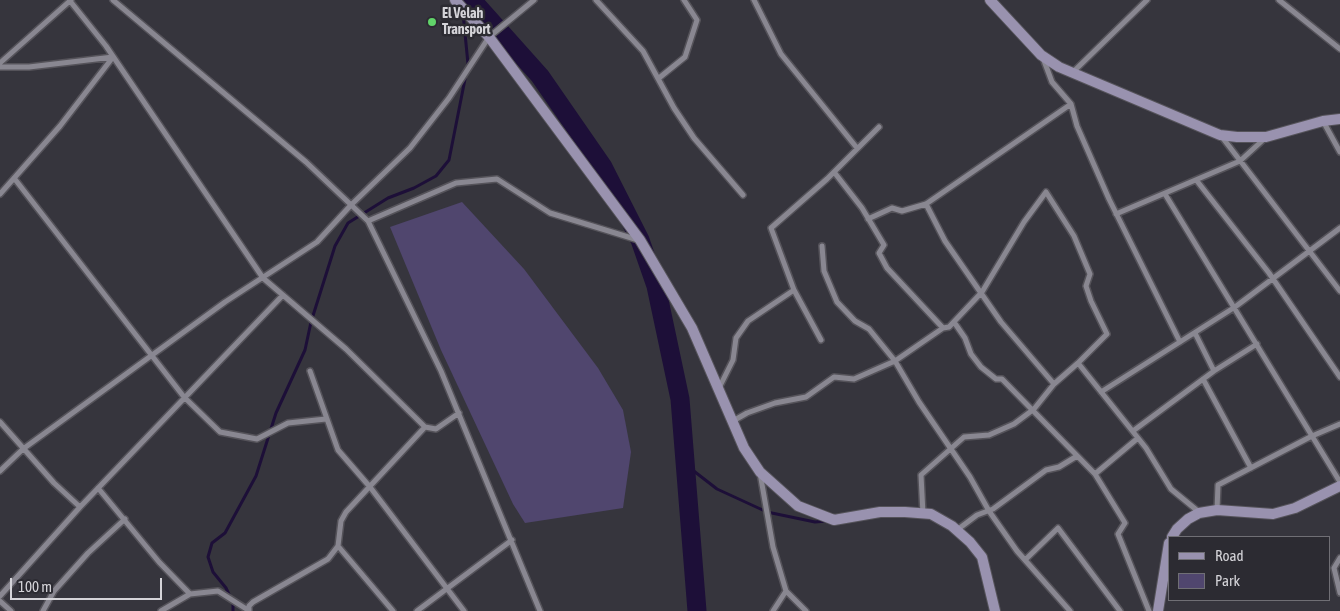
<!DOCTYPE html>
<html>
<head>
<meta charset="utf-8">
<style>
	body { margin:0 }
	#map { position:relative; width:1340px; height:611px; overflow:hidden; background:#36353d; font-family:"Asap Condensed",sans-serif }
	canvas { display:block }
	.legend { position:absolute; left:1168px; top:536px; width:162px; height:65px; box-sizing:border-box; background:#2c2b32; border:1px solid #706f75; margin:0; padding:6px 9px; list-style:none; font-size:15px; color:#d5d4d9 }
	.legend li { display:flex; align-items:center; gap:10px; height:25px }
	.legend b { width:25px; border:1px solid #706f75 }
	.scale { position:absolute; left:10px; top:578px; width:152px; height:22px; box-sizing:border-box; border:2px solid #d5d4d9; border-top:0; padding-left:6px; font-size:15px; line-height:18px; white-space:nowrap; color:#d5d4d9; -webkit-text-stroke:4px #2c2b32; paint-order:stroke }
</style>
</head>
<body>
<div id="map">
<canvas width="1340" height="611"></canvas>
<ul class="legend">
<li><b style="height:6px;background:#9992af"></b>Road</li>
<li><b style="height:14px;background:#50466e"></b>Park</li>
</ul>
<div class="scale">100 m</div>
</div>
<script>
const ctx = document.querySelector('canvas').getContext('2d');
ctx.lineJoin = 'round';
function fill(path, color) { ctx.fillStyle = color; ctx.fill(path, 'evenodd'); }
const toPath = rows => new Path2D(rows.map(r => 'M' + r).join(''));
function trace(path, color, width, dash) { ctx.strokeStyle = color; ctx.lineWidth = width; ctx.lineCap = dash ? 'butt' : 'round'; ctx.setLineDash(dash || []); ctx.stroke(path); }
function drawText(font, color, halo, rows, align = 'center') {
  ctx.font = font + ' "Asap Condensed",sans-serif'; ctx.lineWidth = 5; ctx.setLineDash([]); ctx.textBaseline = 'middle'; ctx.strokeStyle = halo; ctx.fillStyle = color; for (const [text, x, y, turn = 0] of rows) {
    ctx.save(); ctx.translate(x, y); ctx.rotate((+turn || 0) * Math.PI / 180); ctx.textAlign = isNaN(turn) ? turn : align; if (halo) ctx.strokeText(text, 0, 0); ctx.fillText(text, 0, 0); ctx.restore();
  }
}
fill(toPath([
	[462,202,524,269,598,368,623,410,631,452,623,508,525,523,513,504,441,350,390,227]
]), '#50466e');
trace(toPath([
	[686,465,717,489,767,512,815,522,827,521],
	[233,611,233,603,226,588,213,572,208,557,212,543,225,533,256,476,276,413,305,350,311,322,335,246,348,223,388,198,414,188,436,176,449,160,468,64,463,13]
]), '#1d0f38', 3);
trace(toPath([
	[472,0,540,76,603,167,640,240,656,286,680,399,697,611]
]), '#1d0f38', 19);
const street = toPath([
	[113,0,306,162,368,221,441,371,540,611],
	[596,0,643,51,674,108,694,138,743,195],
	[754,0,781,54,857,148],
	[1279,0,1340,49],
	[70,1,106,46,263,278,346,349,425,427,436,429,459,413],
	[1043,58,1052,82,1071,104,1077,126,1109,199,1180,342],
	[0,63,71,0],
	[0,67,29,67,113,57],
	[1072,73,1147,0],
	[659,78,685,57,697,20,684,0],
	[1323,121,1340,152],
	[1222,137,1340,291],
	[834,172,862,208,884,245,879,253,887,268,943,328],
	[14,178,184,397,220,432,257,439,288,423,326,419],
	[1197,181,1269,273,1340,377],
	[0,194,60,126,113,57],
	[1165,194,1340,482],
	[926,204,945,241,1001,322,1054,384,1078,363,1146,448,1171,489,1199,512],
	[1116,214,1240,161,1264,139],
	[868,219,892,208,902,211,926,204,1071,104],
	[368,221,456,183,497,179,550,213,638,240],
	[822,246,824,271,837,302,855,321,869,329,895,361,919,402,970,477,989,511,1017,551,1070,611],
	[794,290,821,340],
	[954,322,965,338,971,354,981,367,996,379,1002,379,1095,474,1125,523,1118,534,1149,611],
	[1195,333,1214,371],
	[310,371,338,450,370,487,464,611],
	[1203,379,1251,468],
	[719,388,733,360,736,338,748,321,794,290,771,228,827,179,879,127],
	[1101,392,1235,307,1340,228],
	[733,421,747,413,775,403,806,397,834,377,854,379,895,361,943,328,949,327,982,292,1024,222,1046,192,1074,236,1090,274,1086,286,1091,301,1107,334,1078,363],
	[0,422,54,483,80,507],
	[1133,431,1214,371,1257,344],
	[0,471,23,449,225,302,317,242,351,205,410,148,449,98,489,37,534,0],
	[760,473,773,547,786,591,773,611],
	[1095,474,1138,438],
	[98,488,159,562,190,594],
	[1217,510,1218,485,1312,436,1340,424],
	[923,514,921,475,964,437,989,435,1014,424,1034,409,1054,384],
	[957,530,977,515,993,509,1046,470,1059,467,1077,456],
	[338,546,393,611],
	[1340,558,1334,568,1340,593],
	[1025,560,1058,528,1120,611],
	[786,591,806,611],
	[0,596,80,507,283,295],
	[0,601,11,611],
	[43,611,54,591,88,553,125,519],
	[161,611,190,594,218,591,248,610],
	[249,611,249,606,253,602,328,559,338,546,341,521,346,512,425,427],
	[417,611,512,540]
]);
const secondary = toPath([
	[455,0,489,37,640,240,692,328,744,448,760,472,798,506,834,520,880,512,905,512,931,514,952,526,970,542,982,557,995,611],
	[990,0,1041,55,1059,67,1220,135,1237,137,1266,137,1323,121,1340,119],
	[1172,537,1177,529,1188,519,1199,513,1217,510,1273,514,1295,508,1340,486],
	[1158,611,1169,543]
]);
trace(street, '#55535a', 8);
trace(secondary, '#55535a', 12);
trace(street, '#898791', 5);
trace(secondary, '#9992af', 10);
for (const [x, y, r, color] of [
	[432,22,5,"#61d46a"]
]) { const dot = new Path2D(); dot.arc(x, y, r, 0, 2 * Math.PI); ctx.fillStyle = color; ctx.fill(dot); trace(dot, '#2c2b32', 2); }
drawText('bold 14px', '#d5d4d9', '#2c2b32', [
	["El Velah",442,14],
	["Transport",442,30]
], 'left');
</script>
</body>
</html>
